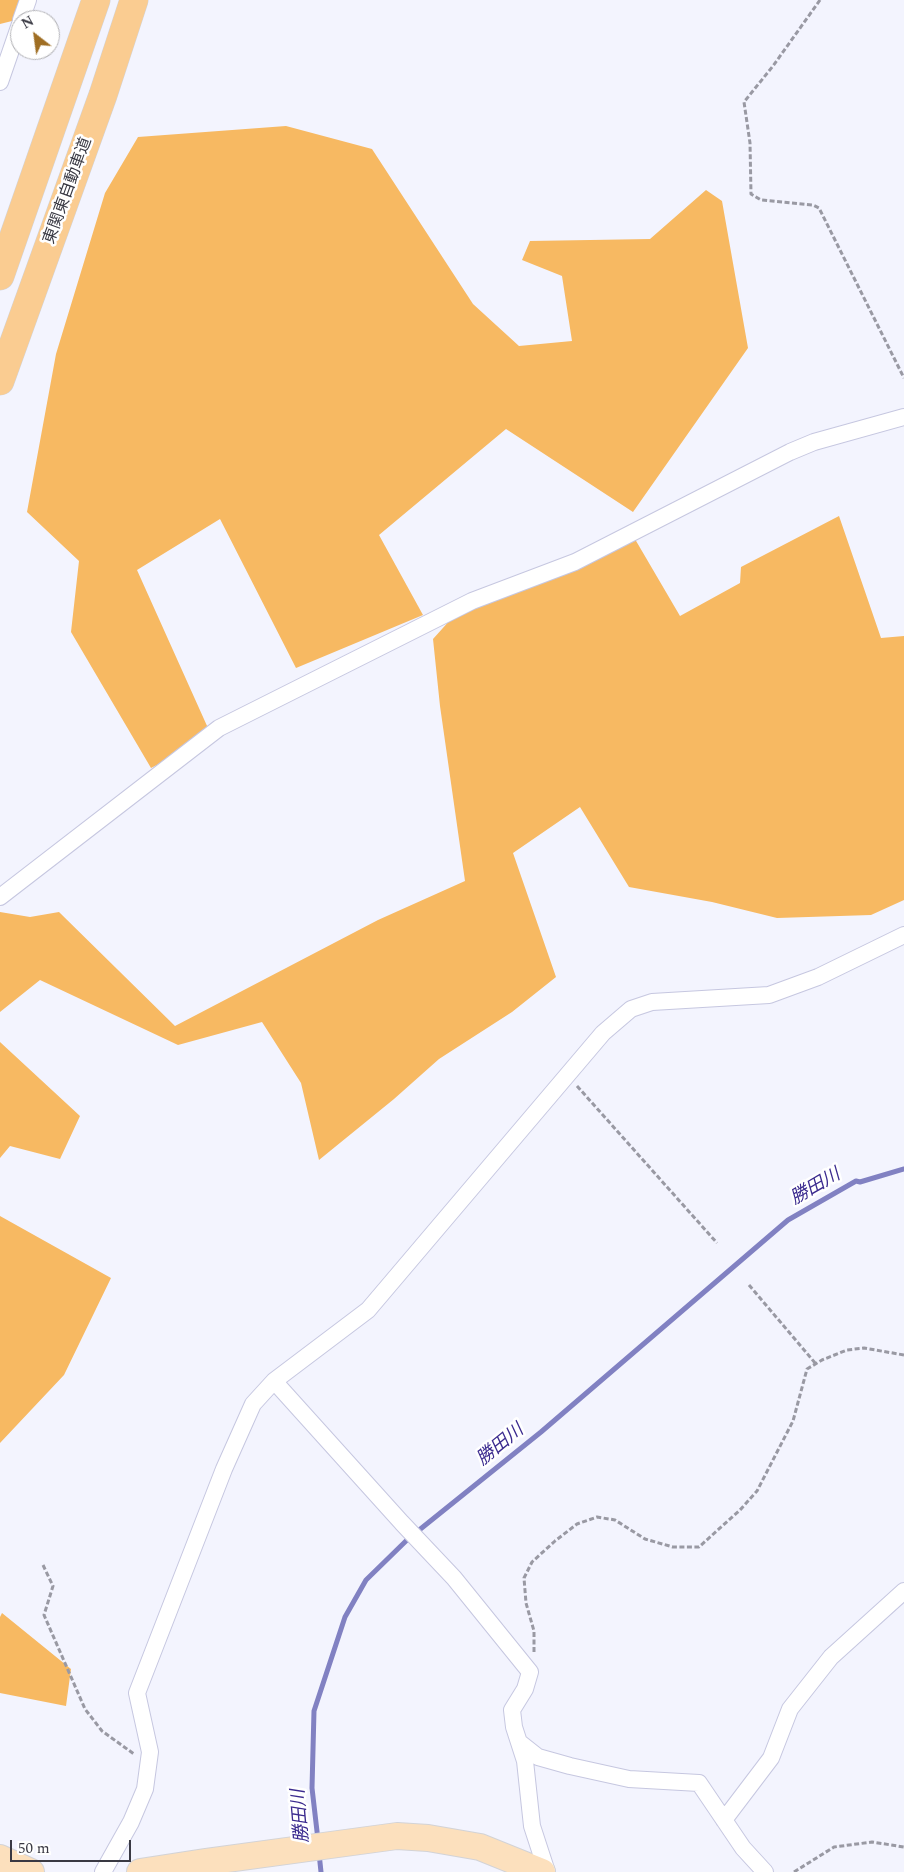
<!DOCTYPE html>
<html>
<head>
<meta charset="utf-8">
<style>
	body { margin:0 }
	#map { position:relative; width:904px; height:1872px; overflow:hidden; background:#f3f4fe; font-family:Spectral,serif }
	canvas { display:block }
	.north { position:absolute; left:10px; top:10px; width:50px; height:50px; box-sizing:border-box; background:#fff; border:1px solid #b0b0b4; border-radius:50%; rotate:330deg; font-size:14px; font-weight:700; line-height:20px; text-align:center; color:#393943 }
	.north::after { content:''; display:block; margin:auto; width:18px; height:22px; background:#9f6e23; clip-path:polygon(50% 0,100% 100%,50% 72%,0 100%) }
	.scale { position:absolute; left:10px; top:1840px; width:121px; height:22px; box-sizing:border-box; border:2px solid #393943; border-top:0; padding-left:6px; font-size:15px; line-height:18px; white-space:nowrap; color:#393943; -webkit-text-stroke:4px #fff; paint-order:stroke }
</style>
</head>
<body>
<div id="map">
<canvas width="904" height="1872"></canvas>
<div class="north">N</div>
<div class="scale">50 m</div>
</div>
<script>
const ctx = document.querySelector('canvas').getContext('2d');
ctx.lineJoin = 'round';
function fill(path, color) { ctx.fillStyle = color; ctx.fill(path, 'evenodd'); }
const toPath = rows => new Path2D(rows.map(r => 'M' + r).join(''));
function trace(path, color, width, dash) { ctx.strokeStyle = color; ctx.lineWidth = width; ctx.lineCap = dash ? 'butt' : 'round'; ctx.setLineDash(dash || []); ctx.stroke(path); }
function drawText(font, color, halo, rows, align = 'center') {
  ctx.font = font + ' Spectral,"Noto Sans JP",serif'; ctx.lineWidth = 5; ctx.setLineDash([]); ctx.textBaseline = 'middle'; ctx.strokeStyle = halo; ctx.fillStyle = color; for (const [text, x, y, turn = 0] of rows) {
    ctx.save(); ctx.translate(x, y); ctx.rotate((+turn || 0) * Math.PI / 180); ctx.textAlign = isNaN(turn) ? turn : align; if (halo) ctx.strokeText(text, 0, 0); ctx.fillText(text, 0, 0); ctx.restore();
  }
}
fill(toPath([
	[0,0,25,0,16,20,0,24],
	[286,126,372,149,473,304,519,346,572,341,562,276,522,260,530,241,650,239,706,190,722,201,748,348,633,512,506,429,379,535,423,615,296,668,220,519,137,570,212,737,151,768,71,632,79,561,27,512,56,354,105,193,138,137],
	[839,516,881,638,904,636,904,900,871,915,777,918,712,902,629,887,580,807,513,853,556,977,512,1012,439,1059,394,1099,319,1160,301,1083,262,1022,178,1045,40,980,0,1012,0,912,30,917,59,912,175,1026,378,920,465,881,440,706,433,639,460,609,632,534,680,616,740,583,741,567],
	[0,1042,80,1116,60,1159,10,1146,0,1158],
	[0,1216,111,1278,64,1375,0,1443],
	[2,1613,71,1669,66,1706,0,1693,0,1617]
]), '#f7b962');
trace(toPath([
	[318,1840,312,1788,314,1711,345,1617,366,1580,408,1539,541,1432,788,1220,856,1181,860,1182,904,1169],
	[319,1853,321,1872]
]), '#8181c2', 5);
const minor = toPath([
	[21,20,28,0],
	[0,82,20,24],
	[0,897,219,728,472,601,575,562,790,452,814,442,904,417],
	[274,1381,402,1523,454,1578,530,1672,525,1689,512,1710,514,1727,525,1761,532,1826,547,1872],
	[519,1742,538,1757,570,1766,629,1779,699,1783,743,1848,765,1872],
	[724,1820,771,1758,790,1709,831,1657,904,1591],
	[103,1872,131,1822,145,1789,150,1752,137,1693,224,1469,253,1404,274,1381,368,1310,603,1033,631,1009,652,1002,769,995,818,977,904,935]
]);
const primary = toPath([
	[0,1858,31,1872],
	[140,1872,205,1862,397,1836,428,1838,480,1847,542,1872]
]);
const motorway = toPath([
	[0,276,96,0],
	[0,381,103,95,134,0]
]);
trace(minor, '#c6c7e0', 18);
trace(primary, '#d3d3d6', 28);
trace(motorway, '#d3d3d6', 29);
trace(toPath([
	[820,0,773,66,744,102,750,143,751,194,761,200,813,205,819,208,904,378],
	[577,1086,717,1243],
	[749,1285,816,1364],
	[43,1565,53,1586,44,1615,85,1709,102,1731,134,1754],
	[534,1652,534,1631,526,1603,524,1578,532,1562,555,1541,577,1524,597,1517,615,1520,645,1539,673,1547,699,1547,740,1510,757,1491,793,1421,807,1369,822,1360,847,1350,864,1348,904,1355],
	[794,1872,834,1847,872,1842,904,1847]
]), '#9999a3', 3, [5, 2.5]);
trace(minor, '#fff', 16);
trace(primary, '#fce0bd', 26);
trace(motorway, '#facc91', 28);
drawText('16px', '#393943', '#fff', [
	["東関東自動車道",69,191,-70]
]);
drawText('italic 18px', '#3b2b8f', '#fff', [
	["勝田川",816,1188,-30],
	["勝田川",501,1446,-39],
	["勝田川",302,1816,-95]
]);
</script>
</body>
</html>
